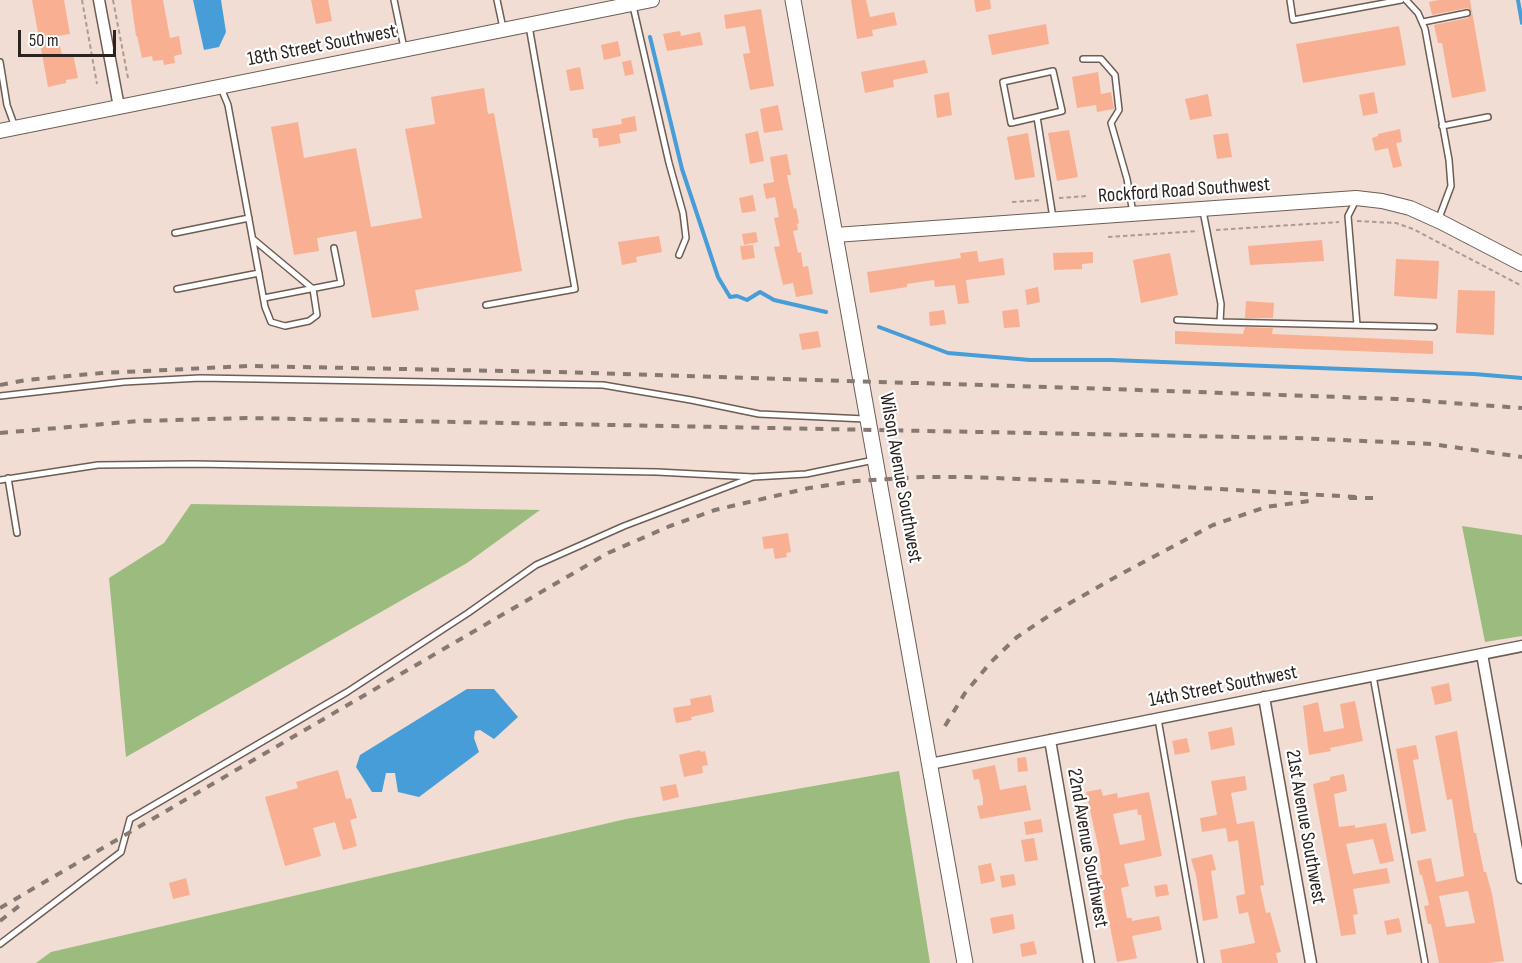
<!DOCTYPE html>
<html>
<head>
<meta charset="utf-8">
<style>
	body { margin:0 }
	#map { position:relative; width:1522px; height:963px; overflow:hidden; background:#f1ddd3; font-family:"Sofia Sans Condensed",sans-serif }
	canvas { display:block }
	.scale { position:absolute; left:18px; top:30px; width:98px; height:27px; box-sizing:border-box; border:3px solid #2a2320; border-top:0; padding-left:8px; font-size:18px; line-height:21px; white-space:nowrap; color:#2a2320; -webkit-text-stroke:4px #fff; paint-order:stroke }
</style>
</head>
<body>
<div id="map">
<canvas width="1522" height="963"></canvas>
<div class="scale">50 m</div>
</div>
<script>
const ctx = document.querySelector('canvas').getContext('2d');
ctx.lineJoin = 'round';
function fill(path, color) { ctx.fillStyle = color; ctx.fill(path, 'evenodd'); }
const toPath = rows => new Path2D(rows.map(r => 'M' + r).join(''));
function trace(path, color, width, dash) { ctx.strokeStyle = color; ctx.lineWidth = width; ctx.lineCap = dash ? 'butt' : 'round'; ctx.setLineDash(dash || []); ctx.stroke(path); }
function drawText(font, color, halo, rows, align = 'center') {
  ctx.font = font + ' "Sofia Sans Condensed",sans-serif'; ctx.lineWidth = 4.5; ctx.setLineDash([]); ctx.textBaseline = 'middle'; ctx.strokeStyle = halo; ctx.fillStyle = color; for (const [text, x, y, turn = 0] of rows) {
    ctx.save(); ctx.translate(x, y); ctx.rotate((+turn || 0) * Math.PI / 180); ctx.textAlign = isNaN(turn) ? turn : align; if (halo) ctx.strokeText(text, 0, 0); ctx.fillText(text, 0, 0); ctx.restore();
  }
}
fill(toPath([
	[191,504,540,510,467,563,126,757,109,578,164,543],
	[1462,526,1522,535,1522,636,1485,642],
	[899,771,930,963,36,963,51,952,626,819]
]), '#9bbc7e');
fill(toPath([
	[193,0,221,0,226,32,219,47,204,50],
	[467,689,494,689,518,717,494,739,480,730,475,731,474,738,479,752,419,797,398,792,395,773,386,773,382,792,372,792,356,767,360,755]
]), '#469dd7');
trace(toPath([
	[1518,0,1522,23],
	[650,37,682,169,718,277,730,297,737,296,747,300,760,292,774,300,826,312],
	[879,327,948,353,1030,360,1111,360,1474,374,1522,378]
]), '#469dd7', 4);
fill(toPath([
	[32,0,64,0,70,34,58,36,62,56,73,54,78,78,66,80,66,83,48,87],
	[131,0,163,0,170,38,179,36,182,54,174,56,175,63,164,65,163,60,153,61,152,56,142,58,137,36,136,36],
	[311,0,328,0,332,21,316,24],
	[851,0,866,0,870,17,894,12,897,25,872,30,873,36,857,39],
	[974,0,990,0,991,9,976,12],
	[1439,0,1470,0,1486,91,1452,98,1442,43,1438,43,1434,25,1468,18,1472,13,1467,8,1432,15,1429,2],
	[761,9,774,86,750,90,743,54,750,53,745,26,726,29,724,15],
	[1046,24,1049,44,992,55,988,35],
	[1399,26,1406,65,1303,83,1296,44],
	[680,31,681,36,700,32,703,45,667,51,663,34],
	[618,41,621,56,604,60,601,45],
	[631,60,634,74,625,76,622,62],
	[925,60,928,73,893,80,894,87,865,93,861,72],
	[580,67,584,89,570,91,566,70],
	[1098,72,1101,94,1111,92,1114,109,1097,112,1096,105,1077,108,1072,77],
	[484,88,488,114,494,113,522,271,415,290,419,310,372,318,356,231,317,238,319,251,294,255,271,127,298,122,304,158,356,148,371,227,422,218,405,129,435,124,431,97],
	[949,92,952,115,937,118,934,95],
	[1374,92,1378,113,1363,116,1359,95],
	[1208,94,1212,116,1190,120,1185,99],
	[778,105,783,130,764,133,760,109],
	[635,116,637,131,619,134,621,143,599,147,598,138,593,138,592,129,622,124,621,119],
	[1400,129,1402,142,1396,143,1402,166,1393,168,1388,148,1375,151,1372,138,1378,136,1378,134],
	[1069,130,1078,177,1057,181,1048,133],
	[758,131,764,161,750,164,745,134],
	[1028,133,1035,177,1015,180,1007,137],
	[1228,133,1232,157,1217,159,1213,135],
	[787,154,791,175,787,175,794,209,796,208,799,223,797,224,798,230,793,231,798,253,801,252,803,267,808,266,813,294,796,297,793,283,783,285,774,247,780,246,774,218,779,217,775,197,766,199,763,184,774,182,770,157],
	[753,195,756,211,742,213,739,198],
	[756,232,758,242,744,245,742,234],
	[659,236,662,252,636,257,637,262,622,265,618,242],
	[1322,240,1324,261,1250,265,1248,246],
	[753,245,755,258,742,260,740,246],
	[977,251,979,262,1003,258,1005,275,966,280,969,303,958,304,955,285,935,287,934,280,907,284,907,287,870,293,867,272,961,258,960,253],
	[1093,252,1093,263,1082,264,1082,269,1054,270,1053,253],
	[1170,253,1178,295,1141,303,1133,260],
	[1396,259,1439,261,1437,299,1394,296],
	[1038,287,1040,302,1027,305,1025,290],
	[1458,290,1495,291,1494,335,1456,333],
	[1246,301,1274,303,1273,318,1245,318],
	[1018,309,1020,327,1004,328,1002,311],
	[944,310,946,324,930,326,929,312],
	[1245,327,1273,328,1272,334,1433,341,1433,354,1175,344,1175,331,1243,334],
	[818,331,821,347,802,350,799,334],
	[788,533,791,552,786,553,787,557,775,559,773,548,764,549,762,537],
	[1449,683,1452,701,1435,705,1431,687],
	[711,695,714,712,691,717,692,720,676,723,673,708,691,705,690,699],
	[1355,701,1363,741,1330,748,1331,751,1309,755,1303,706,1318,702,1324,732,1344,728,1340,704],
	[1232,727,1235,745,1211,750,1208,732],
	[1457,731,1474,833,1476,833,1484,872,1486,872,1492,894,1504,961,1489,963,1439,963,1431,924,1428,924,1424,906,1429,905,1422,875,1420,875,1417,861,1431,858,1436,882,1464,876,1452,799,1447,800,1435,736],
	[1468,891,1475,923,1446,927,1439,896],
	[1187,738,1190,752,1175,755,1172,741],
	[1416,745,1419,759,1413,760,1426,831,1411,834,1396,749],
	[700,750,701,752,705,751,708,765,702,766,703,773,684,777,679,755],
	[1026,757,1028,771,1018,772,1017,758],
	[995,765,1000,790,1026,785,1031,810,980,819,977,806,983,805,983,799,979,779,974,780,972,770],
	[338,770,346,799,351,798,357,818,350,820,357,846,343,850,335,822,313,828,321,856,285,866,265,797,298,788,296,782],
	[1344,774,1347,791,1334,794,1339,827,1355,825,1355,828,1386,823,1394,861,1380,864,1373,839,1346,844,1353,874,1387,868,1390,883,1353,889,1358,914,1353,915,1356,934,1341,936,1313,784,1330,780,1330,777],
	[1245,776,1247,790,1231,793,1237,824,1254,821,1264,885,1260,886,1266,913,1270,912,1281,952,1276,953,1278,963,1222,963,1220,950,1255,943,1248,912,1239,914,1236,896,1245,894,1238,840,1228,842,1226,828,1202,832,1200,818,1217,815,1211,781],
	[676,784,679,797,663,801,660,787],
	[1101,789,1103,796,1117,793,1118,798,1149,792,1162,856,1124,864,1129,886,1121,888,1127,918,1132,918,1132,921,1159,916,1162,930,1132,936,1137,958,1117,962,1100,875,1102,875,1099,850,1086,792],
	[1137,809,1138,815,1141,815,1145,840,1120,845,1113,814],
	[1041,819,1043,832,1026,835,1024,822],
	[1034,838,1038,860,1025,862,1021,840],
	[1212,854,1216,870,1211,871,1218,918,1203,921,1196,875,1191,859],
	[991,863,995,881,981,884,978,866],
	[1014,874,1016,885,1002,888,1000,876],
	[186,878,190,895,173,899,169,883],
	[1167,884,1169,895,1156,897,1154,886],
	[1013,914,1015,929,993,934,990,918],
	[1399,918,1402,932,1387,935,1384,921],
	[1034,941,1037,954,1022,957,1020,944]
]), '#f9af92');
const service = toPath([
	[394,0,404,48],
	[497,0,503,28],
	[1290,0,1293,20,1401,0],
	[1406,0,1418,13,1425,29,1449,160,1451,186,1439,218],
	[633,6,669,163,683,213,686,238,679,255],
	[1423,22,1467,13],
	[1083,59,1101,59,1115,75,1119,110,1111,123,1127,179,1133,213],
	[0,62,7,105,15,127],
	[221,88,228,105,265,307,271,322,285,326,309,321,317,315,313,289,253,239],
	[1037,117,1011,123,1003,82,1053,71,1062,111,1037,117,1053,218],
	[1442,126,1488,117],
	[1356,200,1348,216,1357,325],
	[1203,211,1221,304,1220,322,1434,327],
	[175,233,249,218],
	[177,289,259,273],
	[264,298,341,283,334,248],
	[486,305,575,289,529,26],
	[1177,320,1220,322],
	[0,396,124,382,200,378,603,385,691,400,759,414,865,419],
	[8,478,17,533],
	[0,480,98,465,193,464,657,472,753,477,806,474,874,460],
	[1373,676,1425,963],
	[1158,719,1201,963],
	[0,944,121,852,130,819,347,692,468,613,536,565,624,526,753,477]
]);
const minor = toPath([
	[99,0,119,107],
	[1482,654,1522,878],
	[1264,697,1311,963],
	[1050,740,1089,963],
	[930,764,1522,646]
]);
const tertiary = toPath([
	[0,131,652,0],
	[835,235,1356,198,1382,201,1410,208,1441,222,1522,264]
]);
const secondary = toPath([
	[793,0,965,963]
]);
trace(service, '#6d5d54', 8);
trace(minor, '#6d5d54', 13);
trace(tertiary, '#6d5d54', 16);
trace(secondary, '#6d5d54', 17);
trace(toPath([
	[82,0,97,84],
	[113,0,128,78],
	[1059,198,1087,196],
	[1012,202,1042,200],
	[1357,221,1396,223,1413,229,1522,286],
	[1216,230,1339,222],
	[1108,237,1198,231]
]), '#ab9b94', 2, [4.5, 3]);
trace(service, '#fff', 5);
trace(minor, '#fff', 10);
trace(tertiary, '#fff', 14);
trace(secondary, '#fff', 15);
trace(toPath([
	[0,385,26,380,102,373,249,366,557,372,1110,389,1397,399,1522,408],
	[0,433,138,421,247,418,1295,438,1432,444,1522,457],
	[1349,498,1376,498],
	[945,726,965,693,991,662,1017,637,1056,611,1121,574,1213,525,1266,507,1316,500],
	[0,908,608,553,670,526,715,510,809,488,856,481,921,477,968,477,1099,482,1356,497],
	[0,921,24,902]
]), '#867973', 4, [8, 8]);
drawText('20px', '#2a2320', '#fff', [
	["18th Street Southwest",322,46,-11],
	["Rockford Road Southwest",1184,191,-4],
	["Wilson Avenue Southwest",900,478,80],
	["14th Street Southwest",1223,687,-11],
	["21st Avenue Southwest",1305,827,80],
	["22nd Avenue Southwest",1087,848,80]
]);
</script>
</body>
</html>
